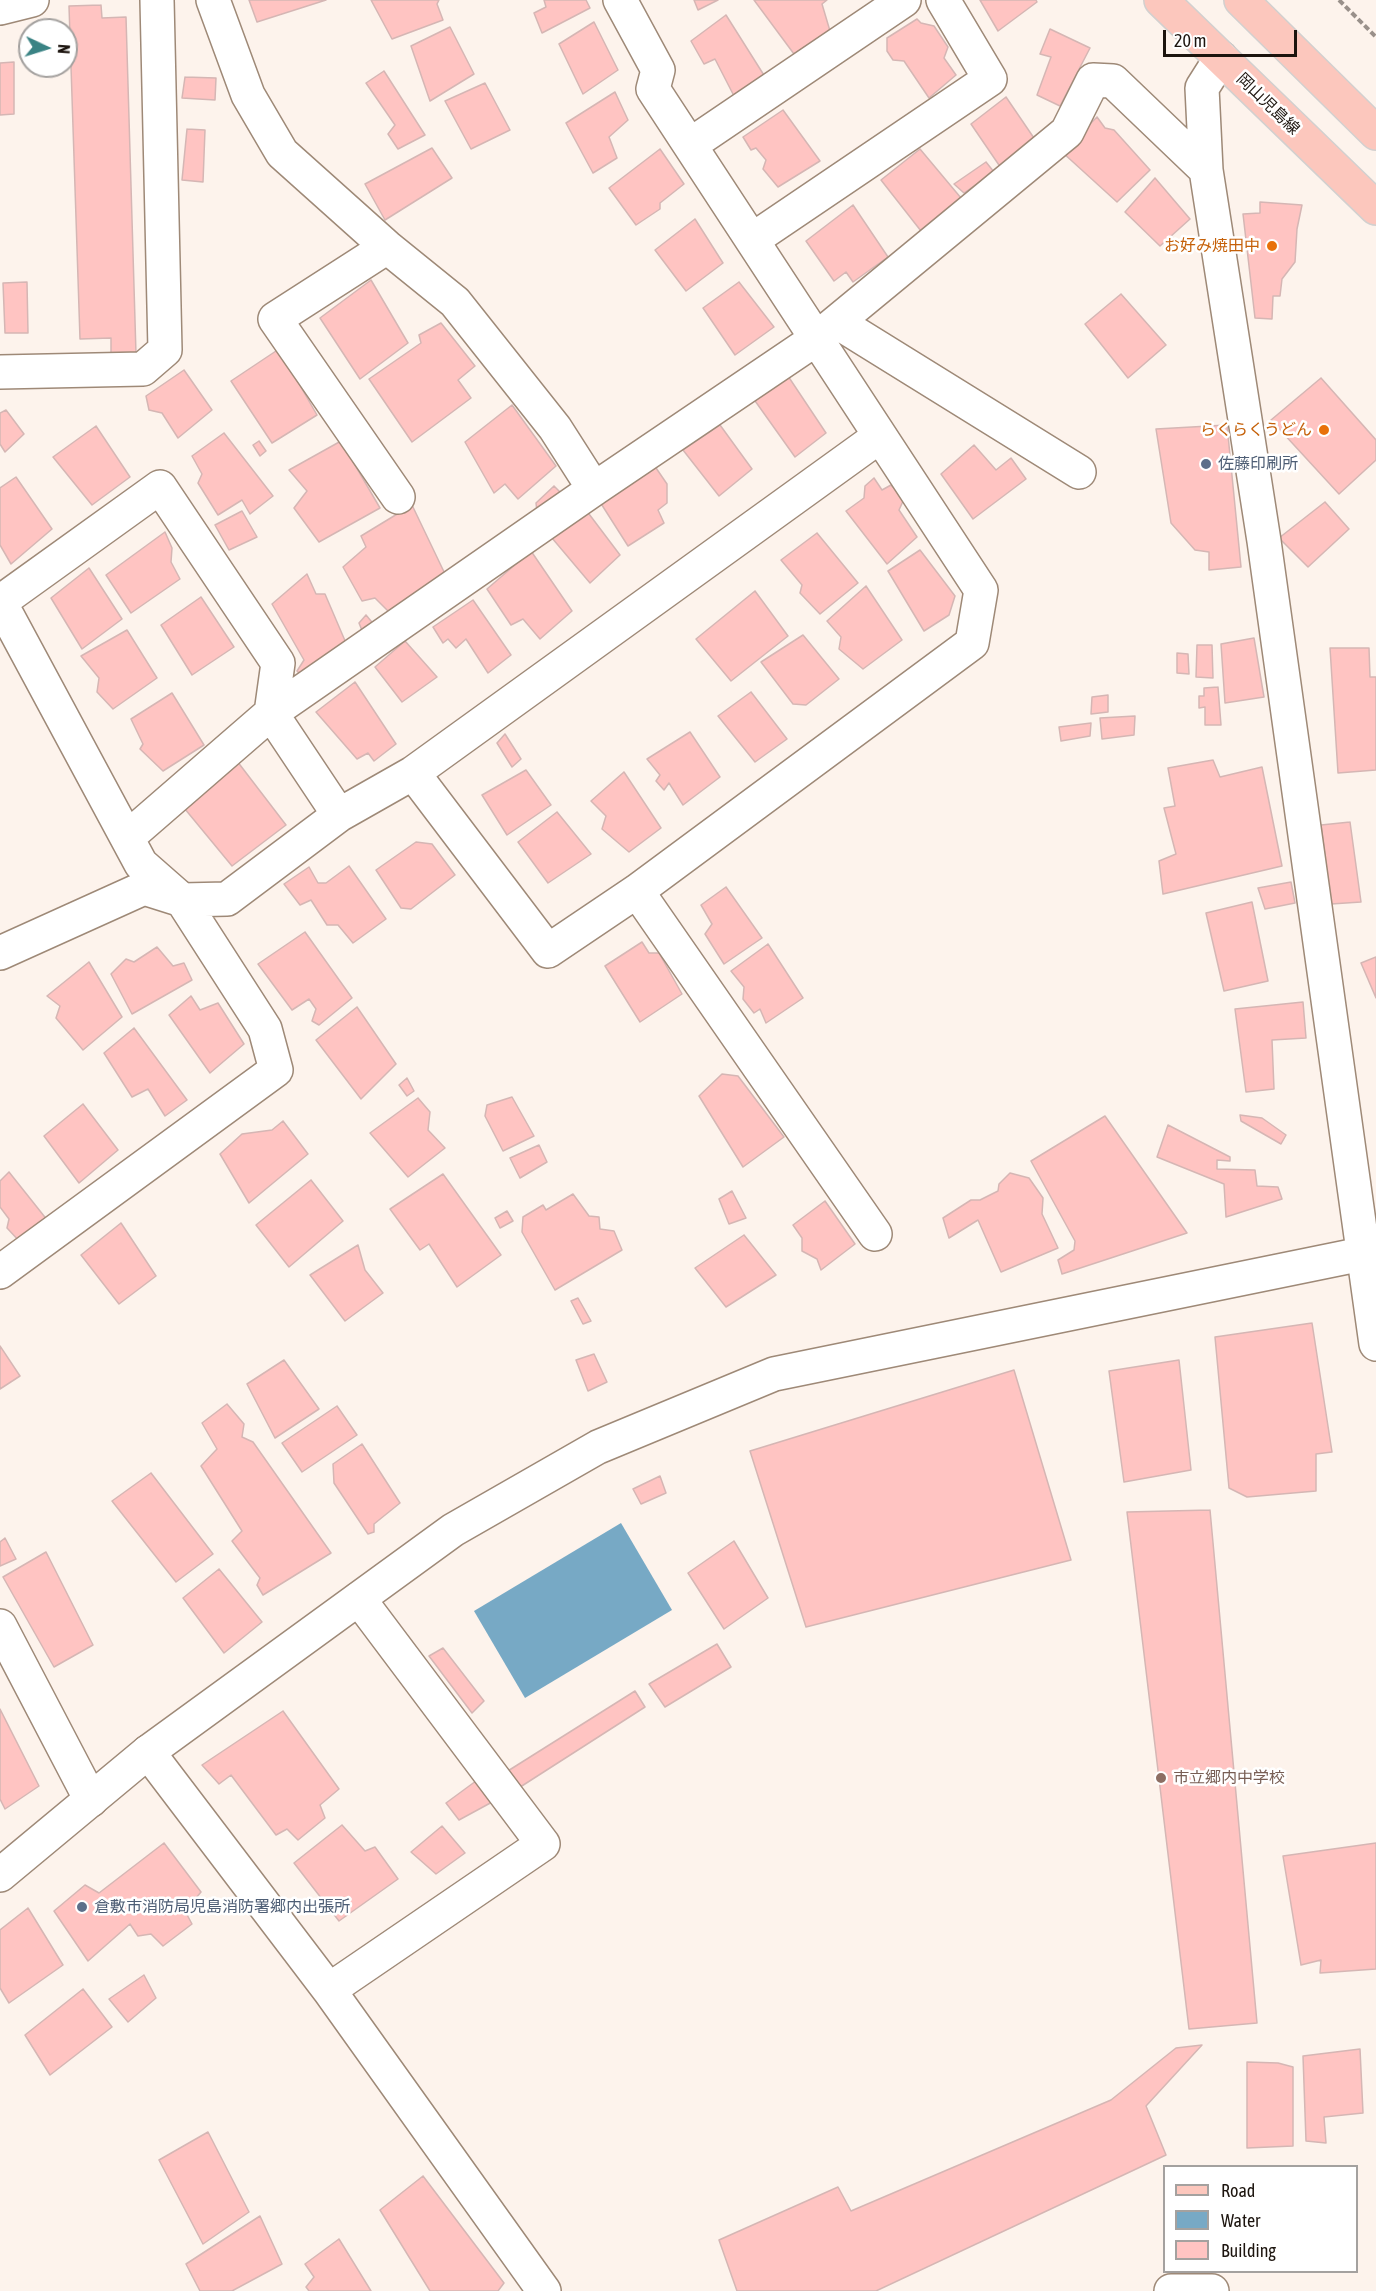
<!DOCTYPE html>
<html>
<head>
<meta charset="utf-8">
<style>
	body { margin:0 }
	#map { position:relative; width:1376px; height:2291px; overflow:hidden; background:#fdf3ec; font-family:"Asap Condensed",sans-serif }
	canvas { display:block }
	.legend { position:absolute; left:1163px; top:2165px; width:195px; height:108px; box-sizing:border-box; background:#fff; border:2px solid #a4a19f; margin:0; padding:8px 10px; list-style:none; font-size:18px; color:#1c140e }
	.legend li { display:flex; align-items:center; gap:12px; height:30px }
	.legend b { width:30px; border:2px solid #a4a19f }
	.north { position:absolute; left:18px; top:18px; width:60px; height:60px; box-sizing:border-box; background:#fff; border:2px solid #a4a19f; border-radius:50%; rotate:94deg; font-size:16px; font-weight:700; line-height:24px; text-align:center; color:#1c140e }
	.north::after { content:''; display:block; margin:auto; width:21px; height:27px; background:#3a8384; clip-path:polygon(50% 0,100% 100%,50% 72%,0 100%) }
	.scale { position:absolute; left:1163px; top:30px; width:134px; height:27px; box-sizing:border-box; border:3px solid #1c140e; border-top:0; padding-left:8px; font-size:18px; line-height:21px; white-space:nowrap; color:#1c140e; -webkit-text-stroke:4px #fff; paint-order:stroke }
</style>
</head>
<body>
<div id="map">
<canvas width="1376" height="2291"></canvas>
<ul class="legend">
<li><b style="height:8px;background:#fcc7bd"></b>Road</li>
<li><b style="height:16px;background:#77a9c5"></b>Water</li>
<li><b style="height:16px;background:#ffc4c2"></b>Building</li>
</ul>
<div class="north">N</div>
<div class="scale">20 m</div>
</div>
<script>
const ctx = document.querySelector('canvas').getContext('2d');
ctx.lineJoin = 'round';
function fill(path, color) { ctx.fillStyle = color; ctx.fill(path, 'evenodd'); }
const toPath = rows => new Path2D(rows.map(r => 'M' + r).join(''));
function trace(path, color, width, dash) { ctx.strokeStyle = color; ctx.lineWidth = width; ctx.lineCap = dash ? 'butt' : 'round'; ctx.setLineDash(dash || []); ctx.stroke(path); }
function drawText(font, color, halo, rows, align = 'center') {
  ctx.font = font + ' "Asap Condensed","Noto Sans JP",sans-serif'; ctx.lineWidth = 5; ctx.setLineDash([]); ctx.textBaseline = 'middle'; ctx.strokeStyle = halo; ctx.fillStyle = color; for (const [text, x, y, turn = 0] of rows) {
    ctx.save(); ctx.translate(x, y); ctx.rotate((+turn || 0) * Math.PI / 180); ctx.textAlign = isNaN(turn) ? turn : align; if (halo) ctx.strokeText(text, 0, 0); ctx.fillText(text, 0, 0); ctx.restore();
  }
}
fill(toPath([
	[621,1523,672,1610,525,1698,474,1611]
]), '#77a9c5');
const building = toPath([
	[249,0,326,0,257,22,249,0],
	[371,0,439,0,437,4,443,20,392,39,371,0],
	[544,0,586,0,590,8,542,33,534,13,546,7,544,0],
	[694,0,718,0,698,10,694,0],
	[754,0,827,0,822,4,830,31,794,54,754,0],
	[980,0,1036,0,1037,2,998,31,980,0],
	[101,5,102,18,126,17,136,354,111,354,111,338,80,339,69,6,101,5],
	[726,15,767,80,734,96,715,59,704,64,691,41,726,15],
	[917,19,921,23,934,26,948,47,944,58,956,75,929,98,904,61,893,60,887,51,887,38,917,19],
	[594,22,618,70,583,94,559,44,594,22],
	[450,27,474,74,430,101,411,46,450,27],
	[1050,29,1090,48,1060,106,1037,95,1051,57,1040,54,1050,29],
	[14,62,14,114,0,115,0,63,14,62],
	[384,71,425,135,398,149,388,134,395,125,366,83,384,71],
	[185,77,216,78,215,100,182,98,185,77],
	[485,83,510,130,471,149,445,101,485,83],
	[615,92,628,120,609,137,617,158,593,173,566,123,615,92],
	[1006,97,1036,141,1001,168,971,124,1006,97],
	[783,110,820,161,778,187,763,169,766,160,756,148,751,150,743,137,783,110],
	[1097,117,1105,128,1114,130,1150,170,1117,202,1062,152,1097,117],
	[187,129,205,130,203,182,182,180,187,129],
	[432,148,452,178,385,220,365,184,432,148],
	[660,149,684,184,660,203,660,209,636,225,609,188,660,149],
	[920,149,961,198,921,231,881,180,920,149],
	[986,162,994,172,964,193,954,184,986,162],
	[1155,178,1190,219,1160,246,1125,212,1155,178],
	[1260,202,1302,205,1297,229,1295,262,1282,279,1280,296,1273,296,1272,319,1255,318,1243,214,1260,213,1260,202],
	[853,205,888,257,853,282,846,272,834,281,806,241,853,205],
	[695,219,723,263,686,291,655,250,695,219],
	[371,280,408,343,360,379,320,318,371,280],
	[27,282,28,333,5,333,3,283,27,282],
	[739,282,774,327,735,355,703,308,739,282],
	[1121,294,1166,345,1128,378,1085,324,1121,294],
	[441,323,475,366,458,380,471,398,412,442,369,379,421,343,419,335,441,323],
	[279,349,317,415,272,443,231,381,279,349],
	[184,370,212,410,178,438,162,413,149,410,146,396,184,370],
	[786,373,826,433,795,457,753,398,786,373],
	[1321,378,1376,440,1376,460,1339,494,1271,420,1321,378],
	[512,405,556,466,518,499,505,484,494,493,465,442,512,405],
	[6,410,24,434,5,452,0,444,0,413,6,410],
	[720,425,752,469,719,496,683,450,720,425],
	[1227,425,1241,567,1209,570,1209,552,1195,550,1171,523,1156,429,1227,425],
	[96,426,130,477,92,505,53,457,96,426],
	[224,433,273,496,250,514,242,500,218,515,198,483,202,474,192,456,224,433],
	[259,441,266,451,260,456,253,445,259,441],
	[341,441,380,508,319,542,294,508,307,491,289,470,341,441],
	[974,445,996,470,1011,458,1026,479,973,519,941,474,974,445],
	[654,465,667,484,667,503,658,510,664,523,628,546,600,502,654,465],
	[16,477,52,529,11,564,0,545,0,488,16,477],
	[874,478,882,490,891,485,904,499,899,510,917,537,887,564,846,511,864,498,865,486,874,478],
	[554,486,561,493,537,512,536,503,554,486],
	[1325,502,1349,529,1308,567,1279,538,1325,502],
	[412,505,446,576,391,614,375,598,362,601,343,567,366,547,361,536,412,505],
	[586,510,620,555,590,583,552,538,586,510],
	[242,511,257,537,229,550,215,525,242,511],
	[165,532,172,548,171,562,180,579,131,613,106,575,165,532],
	[817,533,858,583,820,614,800,593,802,585,781,560,817,533],
	[920,550,955,596,949,615,924,631,888,571,920,550],
	[531,551,572,611,540,639,523,619,511,625,487,589,531,551],
	[89,568,122,619,82,649,51,598,89,568],
	[307,574,316,594,325,594,346,643,303,677,297,671,304,660,272,604,307,574],
	[866,586,902,640,863,669,839,649,841,637,827,621,866,586],
	[755,591,788,636,731,681,696,639,755,591],
	[201,597,234,647,192,675,161,625,201,597],
	[473,600,511,655,488,673,466,639,456,648,448,639,443,643,433,627,473,600],
	[366,615,376,627,365,638,359,623,366,615],
	[127,630,157,678,113,709,97,692,99,678,81,656,127,630],
	[803,635,839,679,806,705,793,704,761,662,803,635],
	[1254,638,1264,697,1225,703,1221,644,1254,638],
	[405,641,437,677,402,702,375,667,405,641],
	[1197,645,1212,645,1213,678,1196,677,1197,645],
	[1330,648,1369,648,1370,677,1376,677,1376,770,1338,773,1330,648],
	[1177,653,1188,654,1189,674,1177,673,1177,653],
	[355,682,396,744,374,761,368,753,357,759,316,712,355,682],
	[1218,687,1221,725,1205,725,1205,707,1199,708,1199,696,1204,696,1204,688,1218,687],
	[751,692,787,739,755,762,718,716,751,692],
	[172,693,204,745,163,771,140,749,143,744,131,719,172,693],
	[1108,695,1108,712,1091,714,1092,697,1108,695],
	[1135,716,1134,735,1102,739,1100,718,1135,716],
	[1091,723,1090,736,1061,741,1059,727,1091,723],
	[690,732,720,777,683,805,669,783,664,790,656,781,660,775,647,759,690,732],
	[505,734,521,759,512,767,497,743,505,734],
	[1213,760,1220,777,1262,767,1282,866,1163,894,1159,861,1176,854,1164,808,1175,806,1168,768,1213,760],
	[237,761,286,825,232,866,180,803,237,761],
	[526,770,551,805,507,835,482,795,526,770],
	[624,772,661,828,629,852,602,829,606,816,591,801,624,772],
	[557,812,591,854,548,883,518,842,557,812],
	[1350,822,1361,902,1331,904,1321,825,1350,822],
	[416,842,432,844,455,875,411,909,401,908,376,870,416,842],
	[349,866,386,919,353,943,338,925,327,925,311,900,300,905,284,884,309,867,318,883,326,883,349,866],
	[1291,882,1295,903,1265,909,1258,888,1291,882],
	[726,887,762,938,724,964,705,934,712,924,701,905,726,887],
	[1252,902,1268,981,1224,991,1206,913,1252,902],
	[305,932,352,998,319,1025,312,1021,316,1009,309,999,292,1010,258,964,305,932],
	[642,942,649,953,659,953,682,994,640,1022,605,966,642,942],
	[768,944,803,998,766,1023,760,1009,754,1013,743,999,744,987,731,971,768,944],
	[157,947,173,966,184,963,192,980,132,1014,111,974,126,959,134,962,157,947],
	[1376,957,1376,998,1361,963,1376,957],
	[89,962,122,1017,83,1050,56,1018,60,1006,47,996,89,962],
	[191,996,200,1010,218,1003,244,1044,210,1073,169,1015,191,996],
	[1303,1002,1306,1038,1272,1040,1274,1089,1246,1092,1235,1009,1303,1002],
	[357,1007,396,1064,361,1099,316,1040,357,1007],
	[134,1028,187,1100,165,1116,148,1089,132,1097,104,1053,134,1028],
	[722,1074,738,1076,784,1137,743,1167,699,1096,722,1074],
	[407,1078,414,1091,407,1096,399,1085,407,1078],
	[512,1097,534,1136,503,1151,485,1116,487,1105,512,1097],
	[418,1098,430,1112,428,1130,445,1148,408,1177,370,1133,418,1098],
	[83,1104,118,1150,79,1183,44,1136,83,1104],
	[1240,1115,1262,1118,1286,1135,1281,1144,1241,1121,1240,1115],
	[1105,1116,1187,1233,1062,1274,1058,1260,1074,1250,1075,1241,1031,1161,1105,1116],
	[283,1121,308,1154,249,1203,220,1154,242,1134,272,1130,283,1121],
	[1168,1125,1230,1157,1230,1161,1217,1160,1217,1169,1255,1170,1257,1186,1278,1187,1282,1199,1226,1217,1224,1184,1157,1157,1168,1125],
	[539,1145,547,1162,520,1178,510,1158,539,1145],
	[9,1172,48,1221,21,1243,7,1228,9,1219,0,1207,0,1181,9,1172],
	[1010,1173,1029,1178,1043,1198,1042,1214,1058,1248,1001,1272,978,1220,949,1238,943,1218,971,1200,980,1200,998,1191,999,1184,1010,1173],
	[443,1174,501,1255,457,1287,429,1244,420,1250,390,1209,443,1174],
	[311,1180,343,1221,289,1267,256,1225,311,1180],
	[732,1191,746,1218,729,1224,719,1199,732,1191],
	[573,1194,589,1216,599,1217,600,1229,614,1231,622,1250,555,1290,522,1232,523,1217,543,1205,546,1210,573,1194],
	[825,1201,855,1244,821,1270,817,1259,802,1251,802,1238,793,1225,825,1201],
	[507,1211,513,1221,500,1228,495,1218,507,1211],
	[121,1223,156,1276,119,1304,81,1255,121,1223],
	[744,1235,776,1275,726,1307,695,1268,744,1235],
	[358,1245,365,1270,383,1293,345,1321,310,1275,358,1245],
	[578,1298,591,1321,583,1324,571,1301,578,1298],
	[1312,1323,1332,1452,1316,1454,1316,1491,1247,1497,1229,1488,1215,1337,1312,1323],
	[0,1346,20,1376,0,1389,0,1346],
	[594,1354,607,1382,588,1391,576,1360,594,1354],
	[284,1360,319,1409,275,1438,247,1384,284,1360],
	[1179,1360,1191,1470,1124,1482,1109,1371,1179,1360],
	[1014,1370,1071,1560,806,1627,750,1451,1014,1370],
	[227,1404,244,1424,242,1437,253,1442,331,1553,263,1595,257,1585,260,1578,232,1541,242,1531,201,1466,217,1449,202,1423,227,1404],
	[337,1406,357,1435,302,1472,282,1443,337,1406],
	[362,1444,400,1503,374,1524,374,1532,368,1534,334,1483,333,1464,362,1444],
	[151,1473,213,1554,176,1582,112,1501,151,1473],
	[660,1476,666,1493,641,1504,633,1489,660,1476],
	[1210,1510,1257,2023,1189,2029,1127,1512,1210,1510],
	[5,1538,16,1559,0,1566,0,1542,5,1538],
	[734,1541,768,1598,724,1629,688,1573,734,1541],
	[46,1552,93,1645,54,1667,3,1577,46,1552],
	[219,1569,262,1622,224,1653,183,1598,219,1569],
	[717,1644,731,1667,665,1707,649,1684,717,1644],
	[443,1648,484,1701,472,1713,429,1656,443,1648],
	[635,1691,645,1707,514,1791,503,1774,635,1691],
	[0,1709,39,1786,5,1809,0,1799,0,1709],
	[283,1711,339,1789,320,1805,325,1818,298,1840,287,1829,276,1835,231,1775,219,1784,202,1765,283,1711],
	[480,1778,494,1801,459,1820,446,1803,480,1778],
	[342,1825,365,1851,375,1847,398,1879,339,1921,294,1863,342,1825],
	[442,1826,465,1853,436,1874,411,1852,442,1826],
	[164,1843,201,1892,185,1911,192,1924,163,1946,151,1934,138,1936,130,1924,88,1961,54,1911,85,1885,99,1893,164,1843],
	[1376,1843,1376,1969,1320,1973,1321,1960,1301,1965,1283,1856,1376,1843],
	[28,1908,63,1965,9,2003,0,1988,0,1930,28,1908],
	[144,1975,156,1998,128,2022,109,1999,144,1975],
	[83,1989,112,2027,50,2075,25,2035,83,1989],
	[1202,2045,1146,2106,1166,2155,876,2291,737,2291,719,2240,838,2187,851,2211,1111,2100,1176,2048,1202,2045],
	[1360,2049,1363,2113,1324,2117,1326,2143,1306,2141,1303,2056,1360,2049],
	[1247,2062,1278,2063,1293,2067,1293,2146,1247,2148,1247,2062],
	[208,2132,249,2212,203,2244,159,2160,208,2132],
	[423,2176,504,2283,498,2291,430,2291,380,2210,423,2176],
	[260,2216,282,2264,232,2291,200,2291,186,2264,260,2216],
	[339,2239,371,2291,309,2291,306,2287,314,2277,305,2264,339,2239]
]);
fill(building, '#ffc4c2');
trace(building, '#d5b6b4', 1.5);
const minor = toPath([
	[213,0,248,95,282,153,387,247,455,302,555,428,594,489],
	[0,8,32,0],
	[1221,58,1202,88,1206,170,1264,541,1376,1344],
	[690,145,904,0],
	[752,240,990,79,943,0],
	[387,247,275,319,398,497],
	[837,322,1079,472],
	[0,372,143,369,165,350,157,0],
	[413,773,548,951,637,891,972,643,981,590,653,89,658,70,620,0],
	[128,837,271,713,594,489,816,339,1067,132,1093,80,1113,81,1206,170],
	[637,891,875,1234],
	[0,953,144,888,182,900,227,899,339,815,413,773,880,436],
	[0,1272,276,1070,265,1029,182,900,141,864,0,602,160,487,278,663,271,713,339,815],
	[0,1626,91,1800],
	[148,1752,329,1990,544,2291],
	[329,1990,543,1844,359,1599],
	[1171,2291,1212,2291]
]);
const tertiary = toPath([
	[0,1875,148,1752,453,1530,598,1447,774,1374,1362,1254,1376,1249]
]);
const primary = toPath([
	[1161,0,1376,208],
	[1241,0,1376,133]
]);
trace(minor, '#9e8977', 36);
trace(tertiary, '#9e8977', 36);
trace(primary, '#d2d0cf', 36);
trace(toPath([
	[1339,0,1376,37]
]), '#99908a', 4, [6, 3]);
trace(minor, '#fff', 33);
trace(tertiary, '#fff', 33);
trace(primary, '#fcc7bd', 33);
for (const [x, y, r, color] of [
	[1272,246,6,"#e8710a"],
	[1324,430,6,"#e8710a"],
	[1206,464,6,"#5c6f8a"],
	[1161,1778,6,"#8d6e63"],
	[82,1907,6,"#5c6f8a"]
]) { const dot = new Path2D(); dot.arc(x, y, r, 0, 2 * Math.PI); ctx.fillStyle = color; ctx.fill(dot); trace(dot, '#fff', 2); }
drawText('16px', '#1c140e', '#fff', [
	["岡山児島線",1268,104,44]
]);
drawText('16px', '#c56008', '#fff', [
	["お好み焼田中",1260,246],
	["らくらくうどん",1312,430]
], 'right');
drawText('16px', '#4e5e75', '#fff', [
	["佐藤印刷所",1218,464],
	["倉敷市消防局児島消防署郷内出張所",94,1907]
], 'left');
drawText('16px', '#785e54', '#fff', [
	["市立郷内中学校",1173,1778]
], 'left');
</script>
</body>
</html>
